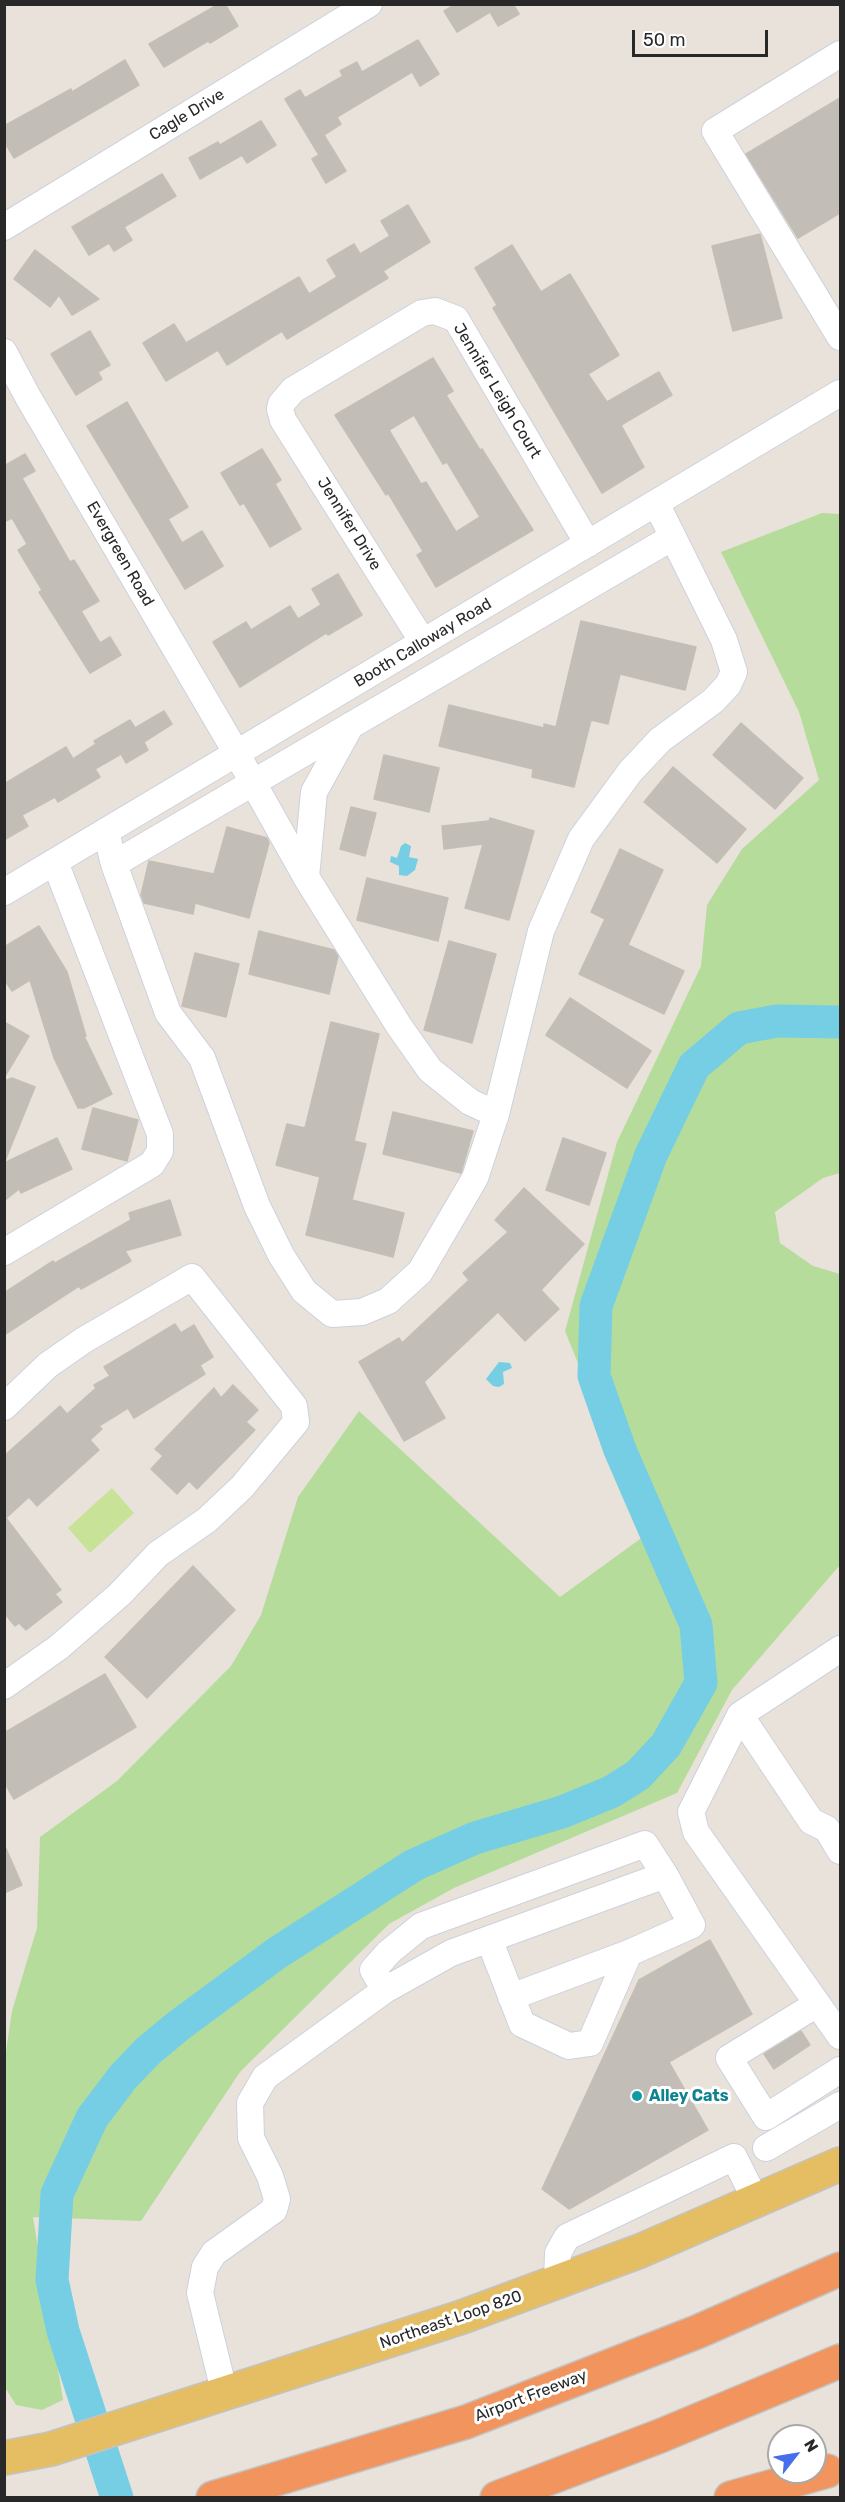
<!DOCTYPE html>
<html>
<head>
<meta charset="utf-8">
<style>
	body { margin:0 }
	#map { position:relative; width:845px; height:2502px; overflow:hidden; background:#e9e2db; font-family:Rubik,sans-serif }
	canvas { display:block }
	.frame { position:absolute; inset:0; border:6px solid #282828; pointer-events:none }
	.north { position:absolute; left:767px; top:2424px; width:60px; height:60px; box-sizing:border-box; background:#fff; border:2px solid #a9a9a9; border-radius:50%; rotate:59deg; font-size:16px; font-weight:700; line-height:24px; text-align:center; color:#282828 }
	.north::after { content:''; display:block; margin:auto; width:21px; height:27px; background:#4670eb; clip-path:polygon(50% 0,100% 100%,50% 72%,0 100%) }
	.scale { position:absolute; left:632px; top:30px; width:136px; height:27px; box-sizing:border-box; border:3px solid #282828; border-top:0; padding-left:8px; font-size:18px; line-height:21px; white-space:nowrap; color:#282828; -webkit-text-stroke:4px #fff; paint-order:stroke }
</style>
</head>
<body>
<div id="map">
<canvas width="845" height="2502"></canvas>
<div class="frame"></div>
<div class="north">N</div>
<div class="scale">50 m</div>
</div>
<script>
const ctx = document.querySelector('canvas').getContext('2d');
ctx.lineJoin = 'round';
function fill(path, color) { ctx.fillStyle = color; ctx.fill(path, 'evenodd'); }
const toPath = rows => new Path2D(rows.map(r => 'M' + r).join(''));
function trace(path, color, width, dash) { ctx.strokeStyle = color; ctx.lineWidth = width; ctx.lineCap = dash ? 'butt' : 'round'; ctx.setLineDash(dash || []); ctx.stroke(path); }
function drawText(font, color, halo, rows, align = 'center') {
  ctx.font = font + ' Rubik,sans-serif'; ctx.lineWidth = 6; ctx.setLineDash([]); ctx.textBaseline = 'middle'; ctx.strokeStyle = halo; ctx.fillStyle = color; for (const [text, x, y, turn = 0] of rows) {
    ctx.save(); ctx.translate(x, y); ctx.rotate((+turn || 0) * Math.PI / 180); ctx.textAlign = isNaN(turn) ? turn : align; if (halo) ctx.strokeText(text, 0, 0); ctx.fillText(text, 0, 0); ctx.restore();
  }
}
fill(toPath([
	[822,513,840,514,840,1173,823,1178,775,1212,780,1243,813,1266,840,1274,840,1565,732,1690,677,1793,454,1888,389,1924,240,2072,141,2221,33,2217,63,2400,42,2410,16,2405,4,2386,5,2058,12,2011,37,1928,40,1837,117,1781,231,1666,261,1615,298,1497,359,1411,560,1597,647,1534,565,1331,617,1142,701,966,707,905,742,849,819,780,799,712,721,552]
]), '#b6dc9b');
fill(toPath([
	[112,1488,134,1513,90,1553,68,1528]
]), '#c8e397');
fill(toPath([
	[405,843,411,846,409,857,418,859,415,870,407,876,399,875,399,866,390,862,391,856,397,858,401,846],
	[499,1362,510,1363,512,1368,503,1372,504,1384,499,1387,493,1386,486,1379]
]), '#75cee4');
trace(toPath([
	[117,2498,63,2331,52,2280,57,2194,92,2118,123,2077,148,2051,178,2026,277,1953,414,1865,475,1838,562,1812,611,1792,638,1775,666,1745,701,1683,696,1625,620,1450,594,1376,596,1306,651,1155,694,1066,739,1028,777,1021,840,1022]
]), '#75cee4', 33);
const building = toPath([
	[219,4,225,4,238,26,210,43,208,41,164,67,149,44,219,4],
	[456,4,513,4,519,14,498,26,490,12,457,32,444,11,456,4],
	[418,40,439,74,420,86,412,72,337,117,341,124,324,135,346,171,326,183,312,159,319,155,285,99,300,90,305,98,343,76,340,71,357,62,362,72,418,40],
	[125,60,139,85,14,158,4,141,4,126,71,89,72,92,125,60],
	[840,98,840,213,798,238,746,154,840,98],
	[261,121,276,145,247,163,242,155,200,179,189,158,218,142,220,145,261,121],
	[162,174,176,196,124,227,132,240,114,251,109,243,89,255,72,227,162,174],
	[408,205,430,242,383,271,388,278,287,339,282,331,227,365,218,350,166,381,143,343,174,324,186,343,299,277,309,294,337,277,327,260,354,244,360,254,390,236,381,221,408,205],
	[760,234,782,318,733,331,712,246,760,234],
	[512,245,541,292,570,274,619,355,588,374,607,402,659,372,672,395,621,425,644,467,602,493,493,308,497,305,475,268,512,245],
	[35,250,90,292,99,299,72,315,59,295,50,307,14,279,35,250],
	[90,331,110,365,98,372,102,379,76,395,51,354,90,331],
	[433,358,453,391,446,395,480,450,482,449,533,530,436,587,417,555,423,551,388,493,386,495,335,415,433,358],
	[414,415,443,464,447,462,480,517,456,532,426,482,421,484,389,430,414,415],
	[127,402,188,507,168,519,182,543,202,531,223,566,185,589,87,426,127,402],
	[262,449,281,480,275,484,301,529,270,547,244,503,240,505,221,473,262,449],
	[25,454,35,471,22,478,70,562,74,560,99,601,81,611,100,643,110,637,121,655,90,673,39,592,42,590,18,550,27,544,12,518,4,522,4,466,25,454],
	[338,574,362,615,328,635,326,633,240,687,213,642,246,622,251,630,290,606,298,619,321,605,312,589,338,574],
	[581,621,696,647,685,690,620,674,608,724,591,720,574,787,532,777,533,769,439,746,449,705,544,728,544,724,556,727,581,621],
	[164,711,172,724,144,742,148,750,126,763,121,754,95,769,100,777,58,802,55,797,22,815,28,826,4,840,4,784,66,747,73,759,96,744,94,741,130,720,135,728,164,711],
	[741,723,803,778,775,809,713,755,741,723],
	[384,755,439,768,429,812,374,799,384,755],
	[673,767,746,829,717,863,644,802,673,767],
	[351,807,376,813,365,856,340,849,351,807],
	[490,818,534,831,509,920,465,908,483,844,444,849,442,826,489,821,490,818],
	[227,827,267,838,269,843,249,918,195,903,193,914,144,903,141,895,149,861,214,874,227,827],
	[620,849,663,870,628,945,684,971,664,1014,579,974,605,919,591,912,620,849],
	[367,878,448,898,438,941,357,920,367,878],
	[39,926,67,972,86,1036,84,1036,112,1094,84,1108,78,1108,54,1058,30,980,12,991,4,979,4,947,39,926],
	[259,931,334,950,338,956,329,994,249,974,259,931],
	[449,941,496,954,472,1043,424,1030,449,941],
	[195,953,239,964,226,1017,182,1006,195,953],
	[570,998,651,1051,627,1088,546,1035,570,998],
	[4,1022,29,1036,4,1078,4,1022],
	[331,1022,379,1034,354,1141,366,1144,352,1200,404,1213,393,1257,306,1235,320,1177,276,1165,287,1124,305,1128,331,1022],
	[12,1078,35,1087,5,1161,4,1081,12,1078],
	[93,1108,138,1120,127,1161,82,1149,93,1108],
	[393,1112,473,1131,461,1173,383,1154,393,1112],
	[57,1138,72,1169,21,1193,19,1189,4,1201,4,1163,57,1138],
	[563,1138,606,1153,589,1205,546,1190,563,1138],
	[524,1188,584,1244,541,1290,559,1309,525,1341,498,1312,424,1382,445,1418,404,1441,359,1362,399,1338,402,1343,469,1280,463,1273,508,1232,495,1220,524,1188],
	[170,1200,181,1235,125,1251,131,1261,81,1289,79,1286,4,1335,4,1293,53,1261,55,1263,131,1220,129,1213,170,1200],
	[175,1324,181,1333,194,1325,213,1357,200,1365,205,1374,134,1418,128,1408,99,1426,102,1429,90,1440,99,1450,37,1506,29,1497,6,1518,61,1590,55,1594,62,1602,26,1630,19,1623,15,1626,4,1613,4,1456,60,1406,67,1414,96,1388,94,1385,110,1376,104,1367,175,1324],
	[233,1385,258,1410,246,1422,255,1430,197,1489,189,1481,177,1494,151,1469,163,1456,155,1449,214,1388,221,1398,233,1385],
	[193,1566,235,1610,147,1698,105,1657,193,1566],
	[105,1674,136,1727,14,1799,4,1782,4,1733,105,1674],
	[4,1844,22,1885,4,1893,4,1844],
	[710,1940,752,2014,669,2062,708,2130,569,2209,542,2189,639,1980,710,1940],
	[801,2031,810,2045,774,2069,764,2054,801,2031]
]);
fill(building, '#c2bdb6');
trace(building, '#c4beb5', 1.5);
const minor = toPath([
	[840,54,715,131,840,337],
	[4,227,369,4],
	[4,352,28,397,237,754,306,877,399,1026,430,1070,470,1102,496,1114],
	[423,642,283,420,280,409,281,404,293,390,422,313,435,311,456,319,588,544],
	[106,832,114,864,168,1013,202,1058,257,1206,281,1255,304,1291,332,1314,362,1312,388,1301,420,1272,475,1178,496,1114,541,931,581,839,630,772,660,740,713,701,728,685,734,672,724,640,656,503],
	[114,864,673,537],
	[306,877,314,792,351,725],
	[4,892,840,393],
	[4,1252,152,1164,160,1151,160,1134,55,862],
	[4,1407,48,1365,84,1340,192,1277,294,1406,296,1422,242,1487,207,1520,158,1554,120,1594,59,1647,4,1686],
	[840,1649,740,1715,691,1812,696,1832,840,2036],
	[740,1715,811,1821,827,1829,840,1851],
	[385,1990,373,1970,389,1952,421,1926,645,1844,665,1875,692,1925,629,1953,590,2043,569,2046,522,2024,489,1939],
	[511,1997,629,1953],
	[817,2004,729,2058,766,2117,840,2070],
	[766,2148,840,2105],
	[557,2282,558,2253,567,2237,734,2157,756,2201],
	[225,2395,200,2293,205,2267,214,2253,274,2210,277,2199,270,2176,251,2138,250,2103,265,2077,385,1990,451,1953,665,1875]
]);
const major = toPath([
	[4,2458,51,2449,462,2317,640,2251,840,2164]
]);
const highway = toPath([
	[213,2498,466,2422,697,2332,840,2269],
	[497,2498,660,2436,840,2361],
	[731,2498,827,2471]
]);
trace(minor, '#cdd1dc', 28);
trace(major, '#c3c3c3', 36);
trace(highway, '#c3c3c3', 36);
trace(minor, '#fff', 26);
trace(major, '#e5be64', 33);
trace(highway, '#f1945e', 33);
for (const [x, y, r, color] of [
	[637,2096,6,"#0f9aa8"]
]) { const dot = new Path2D(); dot.arc(x, y, r, 0, 2 * Math.PI); ctx.fillStyle = color; ctx.fill(dot); trace(dot, '#fff', 2); }
drawText('16px', '#282828', '#fff', [
	["Cagle Drive",187,115,-31],
	["Jennifer Leigh Court",497,391,59],
	["Jennifer Drive",349,524,58],
	["Evergreen Road",120,554,60],
	["Booth Calloway Road",423,643,-31],
	["Northeast Loop 820",451,2320,-19],
	["Airport Freeway",531,2396,-21]
]);
drawText('bold 16px', '#0d838f', '#fff', [
	["Alley Cats",649,2096]
], 'left');
</script>
</body>
</html>
